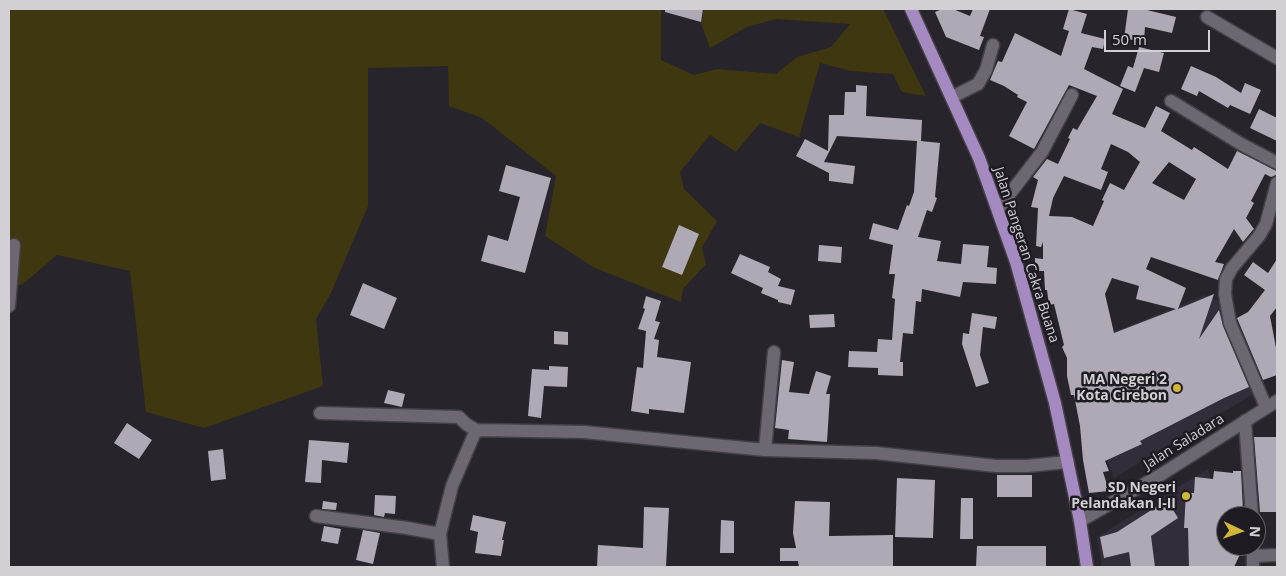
<!DOCTYPE html>
<html>
<head>
<meta charset="utf-8">
<style>
	body { margin:0 }
	#map { position:relative; width:1286px; height:576px; overflow:hidden; background:#28242c; font-family:"Open Sans",sans-serif }
	canvas { display:block }
	.frame { position:absolute; inset:0; border:10px solid #d2d0d5; pointer-events:none }
	.north { position:absolute; left:1216px; top:506px; width:50px; height:50px; box-sizing:border-box; background:#1e1b22; border:1px solid #66636a; border-radius:50%; rotate:93deg; font-size:14px; font-weight:700; line-height:20px; text-align:center; color:#d2d0d5 }
	.north::after { content:''; display:block; margin:auto; width:18px; height:22px; background:#d0b736; clip-path:polygon(50% 0,100% 100%,50% 72%,0 100%) }
	.scale { position:absolute; left:1104px; top:30px; width:106px; height:22px; box-sizing:border-box; border:2px solid #d2d0d5; border-top:0; padding-left:6px; font-size:15px; line-height:18px; white-space:nowrap; color:#d2d0d5; -webkit-text-stroke:4px #1e1b22; paint-order:stroke }
</style>
</head>
<body>
<div id="map">
<canvas width="1286" height="576"></canvas>
<div class="frame"></div>
<div class="north">N</div>
<div class="scale">50 m</div>
</div>
<script>
const ctx = document.querySelector('canvas').getContext('2d');
ctx.lineJoin = 'round';
function fill(path, color) { ctx.fillStyle = color; ctx.fill(path, 'evenodd'); }
const toPath = rows => new Path2D(rows.map(r => 'M' + r).join(''));
function trace(path, color, width, dash) { ctx.strokeStyle = color; ctx.lineWidth = width; ctx.lineCap = dash ? 'butt' : 'round'; ctx.setLineDash(dash || []); ctx.stroke(path); }
function drawText(font, color, halo, rows, align = 'center') {
  ctx.font = font + ' "Open Sans",sans-serif'; ctx.lineWidth = 5; ctx.setLineDash([]); ctx.textBaseline = 'middle'; ctx.strokeStyle = halo; ctx.fillStyle = color; for (const [text, x, y, turn = 0] of rows) {
    ctx.save(); ctx.translate(x, y); ctx.rotate((+turn || 0) * Math.PI / 180); ctx.textAlign = isNaN(turn) ? turn : align; if (halo) ctx.strokeText(text, 0, 0); ctx.fillText(text, 0, 0); ctx.restore();
  }
}
fill(toPath([
	[1205,295,1219,301,1255,393,1114,478,1099,438,1106,335],
	[1208,469,1210,475,1207,567,1102,567,1097,537]
]), '#332d3a');
fill(toPath([
	[9,9,661,9,661,60,694,75,717,69,776,74,797,57,831,47,850,24,776,19,747,27,710,48,701,23,704,9,883,9,926,96,902,92,893,74,851,71,820,63,799,137,760,123,736,152,710,135,680,172,684,189,717,221,702,248,706,264,683,289,681,302,595,268,545,236,556,176,482,118,449,106,448,66,368,68,368,206,331,293,316,319,323,386,204,428,146,412,130,271,57,255,23,284,9,288]
]), '#3e3710');
fill(toPath([
	[665,9,703,9,701,22,665,12],
	[942,9,953,9,970,16,973,9,990,9,980,36,984,37,979,50,946,37,935,12],
	[1069,9,1087,14,1081,33,1105,39,1103,49,1092,47,1084,69,1123,89,1112,114,1145,128,1156,106,1170,113,1161,131,1192,150,1194,147,1228,169,1237,151,1277,171,1276,175,1271,177,1265,174,1251,201,1254,203,1246,218,1254,229,1252,231,1243,242,1234,229,1215,262,1224,264,1218,280,1151,257,1146,269,1186,288,1178,309,1214,294,1199,339,1219,310,1223,326,1249,387,1224,398,1140,441,1142,444,1105,461,1109,471,1103,472,1109,491,1089,493,1083,460,1080,426,1074,395,1071,395,1067,376,1067,358,1062,347,1064,345,1054,304,1049,305,1047,290,1045,290,1044,271,1035,271,1035,258,1043,259,1043,242,1041,247,1036,246,1038,208,1031,207,1038,180,1033,177,1047,159,1058,164,1070,139,1068,138,1073,128,1077,130,1097,96,1069,85,1034,149,1009,136,1027,102,1017,97,1018,95,1004,86,990,80,998,61,1002,62,1015,33,1061,56,1069,31,1063,29],
	[1111,144,1128,152,1140,162,1124,190,1110,183,1102,200,1104,201,1093,226,1072,217,1049,216,1053,198,1064,176,1101,190,1108,172,1101,169],
	[1169,162,1196,179,1184,200,1152,183],
	[1112,278,1139,286,1136,299,1176,309,1114,333,1105,294],
	[1128,9,1147,9,1147,10,1176,17,1172,33,1145,27,1144,41,1124,39],
	[1139,47,1164,53,1159,72,1144,68,1135,92,1120,86,1128,66,1133,68],
	[1191,66,1216,77,1241,93,1245,83,1261,90,1250,114,1230,105,1228,108,1199,91,1197,96,1181,89],
	[856,85,867,86,866,116,922,120,921,141,940,143,935,197,937,198,932,212,927,210,918,237,941,241,937,261,961,264,963,244,989,246,987,267,997,268,996,284,963,282,960,297,922,289,921,302,916,301,913,334,903,333,900,362,903,362,903,376,878,375,878,368,848,367,849,351,877,352,878,339,892,340,895,299,892,298,895,274,889,274,893,245,869,239,873,223,898,230,907,205,909,206,914,192,917,141,837,136,824,162,855,166,853,184,829,181,829,173,796,156,805,139,828,151,829,115,844,115,845,92,856,92],
	[1259,109,1277,118,1277,141,1250,128],
	[506,165,551,178,525,273,481,261,488,235,508,241,520,197,499,191],
	[679,225,699,234,682,275,662,267],
	[819,245,842,247,841,263,818,261],
	[740,254,770,267,768,272,781,279,778,286,795,290,791,305,778,302,778,300,761,293,763,288,731,273],
	[1277,259,1277,307,1270,316,1277,353,1277,375,1263,380,1237,318,1248,312,1265,290,1244,275,1253,262,1268,273],
	[363,283,397,298,384,329,350,315],
	[646,296,661,301,655,321,660,322,654,339,659,340,657,357,691,362,684,413,649,409,649,414,631,411,637,367,643,368,646,331,638,329,645,309,643,308],
	[972,313,997,317,995,329,983,327,980,355,989,383,976,387,962,344,963,333,969,334],
	[834,314,835,327,810,328,809,315],
	[554,331,568,332,568,345,554,344],
	[782,360,794,362,789,392,809,394,816,371,831,376,826,394,830,394,827,442,788,439,789,430,775,428],
	[549,366,568,367,567,387,544,386,541,418,528,416,532,369,549,370],
	[388,390,405,394,402,407,384,403],
	[127,423,152,440,139,459,114,443],
	[1254,437,1277,437,1277,512,1260,512],
	[309,440,349,443,347,463,322,460,321,483,305,482],
	[223,449,226,479,211,481,208,451],
	[1214,471,1233,473,1233,471,1241,471,1243,511,1239,511,1239,516,1226,516,1226,546,1244,546,1234,567,1189,567,1188,528,1184,528,1186,493,1194,493,1195,477,1213,479],
	[997,475,1032,475,1032,497,997,497],
	[897,478,935,480,933,538,895,537],
	[375,495,396,496,395,514,385,513,384,517,374,515],
	[961,498,973,498,973,539,960,539],
	[1167,500,1178,518,1151,536,1155,567,1131,567,1129,552,1104,558,1100,537,1117,532],
	[323,501,337,503,336,510,322,509],
	[795,501,830,502,829,536,893,535,893,567,799,567,798,561,780,561,780,548,796,548,793,533],
	[644,507,669,508,666,567,597,567,598,545,643,548],
	[473,515,506,522,502,540,504,540,501,556,475,553,478,532,470,530],
	[721,520,734,521,734,553,720,553],
	[324,526,341,529,338,544,321,541],
	[363,530,380,533,373,564,356,560],
	[977,546,1046,546,1046,567,976,567]
]), '#aea9b4');
const minor = toPath([
	[1207,17,1277,58],
	[952,97,978,84,986,70,993,45],
	[1171,101,1241,144,1277,163],
	[998,209,1042,152,1072,95],
	[9,306,14,245],
	[1266,407,1230,323,1225,294,1226,279,1232,268,1259,236,1266,224,1277,183],
	[320,413,459,417,466,424,476,430],
	[1245,421,1252,516],
	[765,450,774,352],
	[316,516,407,528,440,534],
	[1253,556,1277,555],
	[443,567,440,534,452,486,476,430,584,432,765,450,876,453,996,466,1027,466,1068,462],
	[1253,567,1253,546]
]);
const tertiary = toPath([
	[1080,521,1162,474,1277,401]
]);
const primary = toPath([
	[911,9,979,158,1016,262,1055,403,1080,521,1087,567]
]);
trace(minor, '#434046', 15);
trace(tertiary, '#434046', 15);
trace(primary, '#434046', 15);
trace(minor, '#6c6771', 12);
trace(tertiary, '#6c6771', 12);
trace(primary, '#a58ac2', 12);
for (const [x, y, r, color] of [
	[1177,388,5,"#d0b736"],
	[1186,496,5,"#d0b736"]
]) { const dot = new Path2D(); dot.arc(x, y, r, 0, 2 * Math.PI); ctx.fillStyle = color; ctx.fill(dot); trace(dot, '#1e1b22', 2); }
drawText('14px', '#d2d0d5', '#1e1b22', [
	["Jalan Pangeran Cakra Buana",1026,255,72],
	["Jalan Saladara",1184,442,-32]
]);
drawText('bold 14px', '#d2d0d5', '#1e1b22', [
	["MA Negeri 2",1167,380],
	["Kota Cirebon",1167,396],
	["SD Negeri",1176,488],
	["Pelandakan I-II",1176,504]
], 'right');
</script>
</body>
</html>
